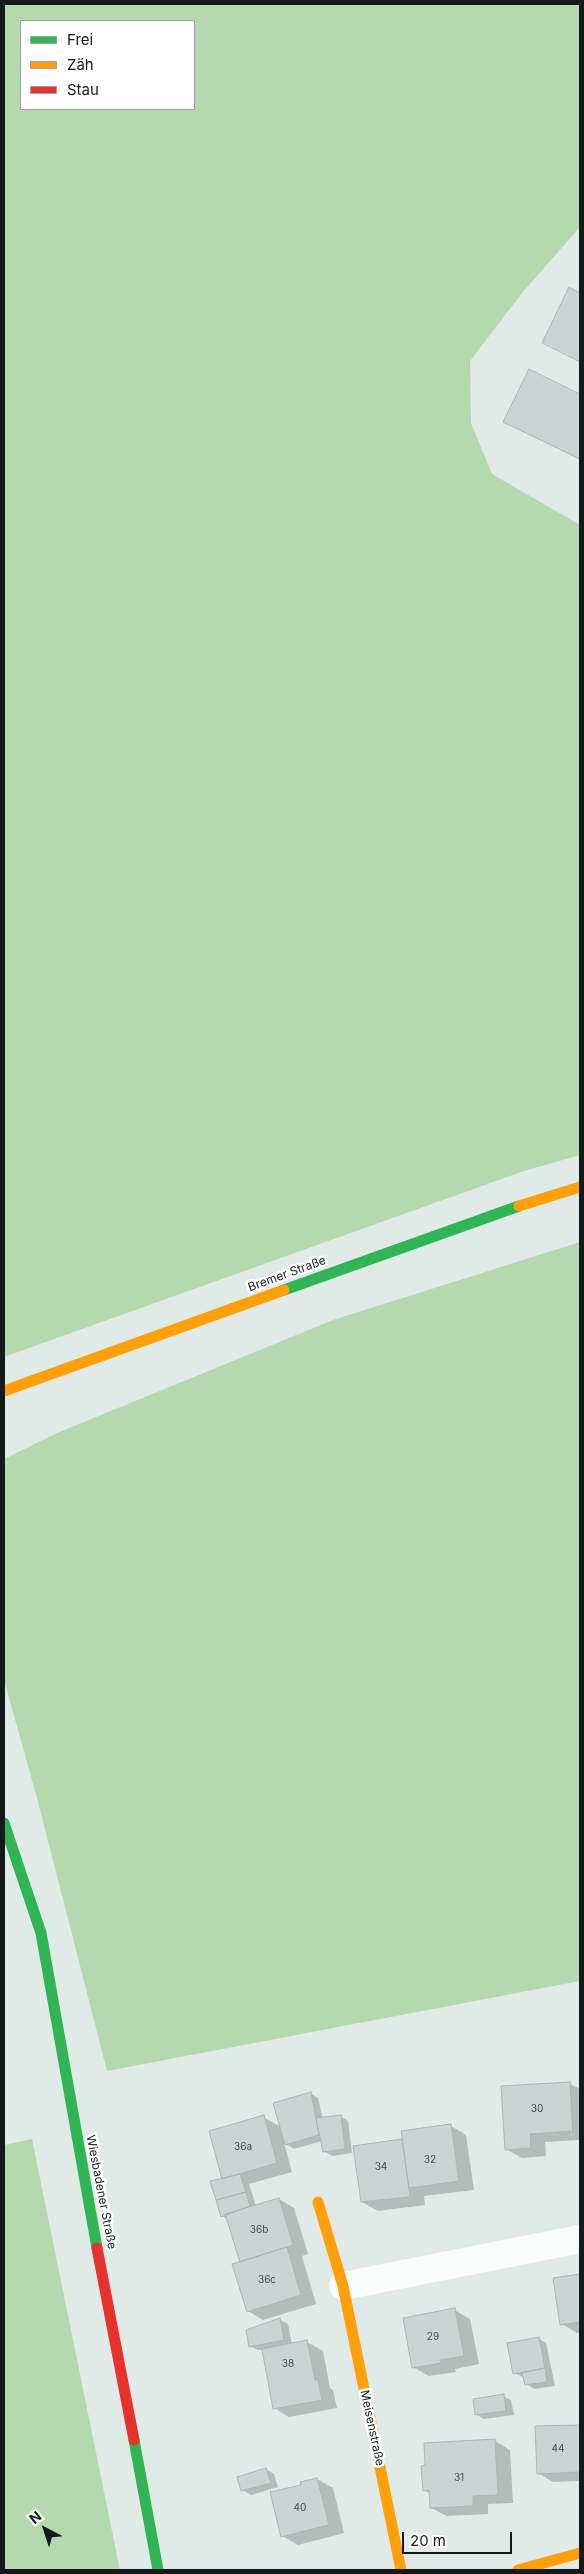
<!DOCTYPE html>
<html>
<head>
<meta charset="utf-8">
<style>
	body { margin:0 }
	#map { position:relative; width:584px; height:2574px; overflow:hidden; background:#e0ebe8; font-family:Inter,sans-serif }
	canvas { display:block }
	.frame { position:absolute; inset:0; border:5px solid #131a19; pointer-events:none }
	.legend { position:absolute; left:20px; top:20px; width:175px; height:90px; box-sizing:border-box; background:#fff; border:1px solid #a1a3a3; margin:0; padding:6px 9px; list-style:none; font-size:15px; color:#131a19 }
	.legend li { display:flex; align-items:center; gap:10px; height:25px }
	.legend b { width:25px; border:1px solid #a1a3a3 }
	.north { position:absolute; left:20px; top:2504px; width:50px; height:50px; -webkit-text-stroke:4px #fff; paint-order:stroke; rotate:320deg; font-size:14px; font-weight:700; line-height:20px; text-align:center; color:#131a19 }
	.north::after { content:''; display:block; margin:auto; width:18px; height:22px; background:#131a19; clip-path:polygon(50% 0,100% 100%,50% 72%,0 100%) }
	.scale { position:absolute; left:402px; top:2532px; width:110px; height:22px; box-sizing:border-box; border:2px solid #131a19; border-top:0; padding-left:6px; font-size:15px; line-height:18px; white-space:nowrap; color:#131a19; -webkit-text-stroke:4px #fff; paint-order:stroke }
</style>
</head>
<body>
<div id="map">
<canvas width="584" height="2574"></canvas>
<div class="frame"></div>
<ul class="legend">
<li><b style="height:6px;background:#30b455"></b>Frei</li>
<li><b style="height:6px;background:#ff9f0a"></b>Zäh</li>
<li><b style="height:6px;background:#e5322d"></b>Stau</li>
</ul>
<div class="north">N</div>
<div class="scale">20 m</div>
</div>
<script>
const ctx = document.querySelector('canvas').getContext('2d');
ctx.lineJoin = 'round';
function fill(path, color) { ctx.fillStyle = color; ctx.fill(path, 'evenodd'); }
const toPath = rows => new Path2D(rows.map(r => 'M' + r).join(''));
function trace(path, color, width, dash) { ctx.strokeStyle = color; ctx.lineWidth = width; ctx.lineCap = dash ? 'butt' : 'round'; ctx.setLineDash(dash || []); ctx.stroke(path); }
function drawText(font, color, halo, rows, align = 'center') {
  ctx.font = font + ' Inter,sans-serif'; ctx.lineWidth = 5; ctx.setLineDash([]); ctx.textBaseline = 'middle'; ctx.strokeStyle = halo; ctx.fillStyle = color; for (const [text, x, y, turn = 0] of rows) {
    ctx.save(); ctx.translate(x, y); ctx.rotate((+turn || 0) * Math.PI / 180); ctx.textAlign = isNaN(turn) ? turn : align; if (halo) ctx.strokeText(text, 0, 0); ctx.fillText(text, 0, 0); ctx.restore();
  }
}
fill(toPath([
	[4,4,580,4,580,227,522,293,470,361,471,423,492,474,580,525,580,1155,524,1171,4,1357],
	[21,21,194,21,194,109,21,109],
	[580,1242,580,1981,107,2071,37,1798,4,1680,4,1459,57,1433,333,1320],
	[32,2139,120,2570,4,2570,4,2145]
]), '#b5d9af');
fill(toPath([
	[570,289,580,294,580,362,544,342],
	[530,371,580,396,580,460,505,421],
	[569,2083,580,2089,580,2140,545,2142,546,2156,522,2158,506,2149],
	[310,2093,318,2098,323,2119,340,2116,348,2121,352,2153,332,2156,324,2151,322,2141,294,2149,284,2143,292,2172,249,2184,256,2206,279,2199,294,2208,308,2254,302,2256,316,2304,263,2320,248,2311,241,2263,228,2220,222,2216,223,2179,263,2117,281,2127],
	[451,2126,466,2135,474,2190,424,2196,425,2205,378,2211,362,2202,354,2147,404,2140],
	[580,2275,580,2333,577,2333,562,2324,555,2280],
	[454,2310,470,2319,479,2364,455,2369,456,2372,429,2376,413,2367],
	[280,2320,288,2324,292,2345,307,2342,323,2351,330,2388,333,2390,337,2408,289,2417,274,2408,263,2350,258,2350,250,2346],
	[538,2338,546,2343,555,2386,534,2389,526,2384,525,2378,514,2373],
	[503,2396,511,2400,514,2415,484,2419,476,2414],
	[580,2426,580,2481,553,2482,538,2473,537,2427],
	[495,2441,510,2450,513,2503,488,2504,488,2514,447,2516,431,2508,431,2494,424,2490],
	[266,2469,274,2474,278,2487,251,2495,242,2490],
	[317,2479,333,2488,344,2533,298,2545,282,2536,303,2486]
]), '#0003');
const building = toPath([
	[569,287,580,293,580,362,542,343,569,287],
	[529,369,580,394,580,459,503,422,529,369],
	[570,2082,573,2138,571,2138,571,2131,530,2134,531,2148,505,2150,501,2086,570,2082],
	[311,2092,319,2135,285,2145,273,2103,311,2092],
	[264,2115,277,2163,222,2179,209,2131,264,2115],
	[341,2115,345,2149,323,2152,316,2118,341,2115],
	[451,2124,459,2181,409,2188,401,2131,451,2124],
	[402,2139,410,2197,361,2202,353,2146,402,2139],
	[240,2174,246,2192,216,2200,210,2181,240,2174],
	[246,2192,250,2206,221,2217,216,2200,246,2192],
	[279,2198,293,2245,240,2262,225,2214,279,2198],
	[287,2247,301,2295,247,2312,232,2264,287,2247],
	[580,2274,580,2322,560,2325,553,2278,580,2274],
	[455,2308,464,2356,440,2360,441,2363,412,2368,403,2318,455,2308],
	[280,2318,284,2340,249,2347,246,2330,280,2318],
	[539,2337,545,2368,513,2374,507,2343,539,2337],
	[307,2340,315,2380,318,2380,322,2400,273,2409,262,2349,307,2340],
	[545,2368,547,2382,525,2385,522,2373,545,2368],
	[504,2394,506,2411,475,2415,473,2399,504,2394],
	[580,2425,580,2472,537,2474,535,2426,580,2425],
	[495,2439,498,2495,473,2496,473,2506,430,2508,429,2490,423,2491,421,2466,425,2465,424,2443,495,2439],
	[266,2468,271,2483,241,2491,237,2477,266,2468],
	[317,2478,329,2525,281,2537,270,2492,301,2485,300,2482,317,2478]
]);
fill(building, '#cbd4d3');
trace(building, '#acb5b4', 1);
trace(toPath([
	[343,2286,580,2239]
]), '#fafcfc', 28);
trace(toPath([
	[284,1290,519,1206],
	[4,1823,41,1933,97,2248],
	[134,2440,158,2570]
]), '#30b455', 11);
trace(toPath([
	[519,1206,580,1187],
	[4,1391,284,1290],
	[318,2202,343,2286,401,2570],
	[518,2570,580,2553]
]), '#ff9f0a', 11);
trace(toPath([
	[97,2248,134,2440]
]), '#e5322d', 11);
drawText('10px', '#434a4a', null, [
	["30",537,2109],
	["36a",243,2147],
	["32",430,2160],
	["34",381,2167],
	["36b",259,2230],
	["36c",267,2280],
	["29",433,2337],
	["38",288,2364],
	["44",558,2449],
	["31",459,2478],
	["40",300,2508]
]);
drawText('12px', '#131a19', '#fff', [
	["Bremer Straße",287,1274,-20],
	["Wiesbadener Straße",101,2192,79],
	["Meisenstraße",372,2428,78]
]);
</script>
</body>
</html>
